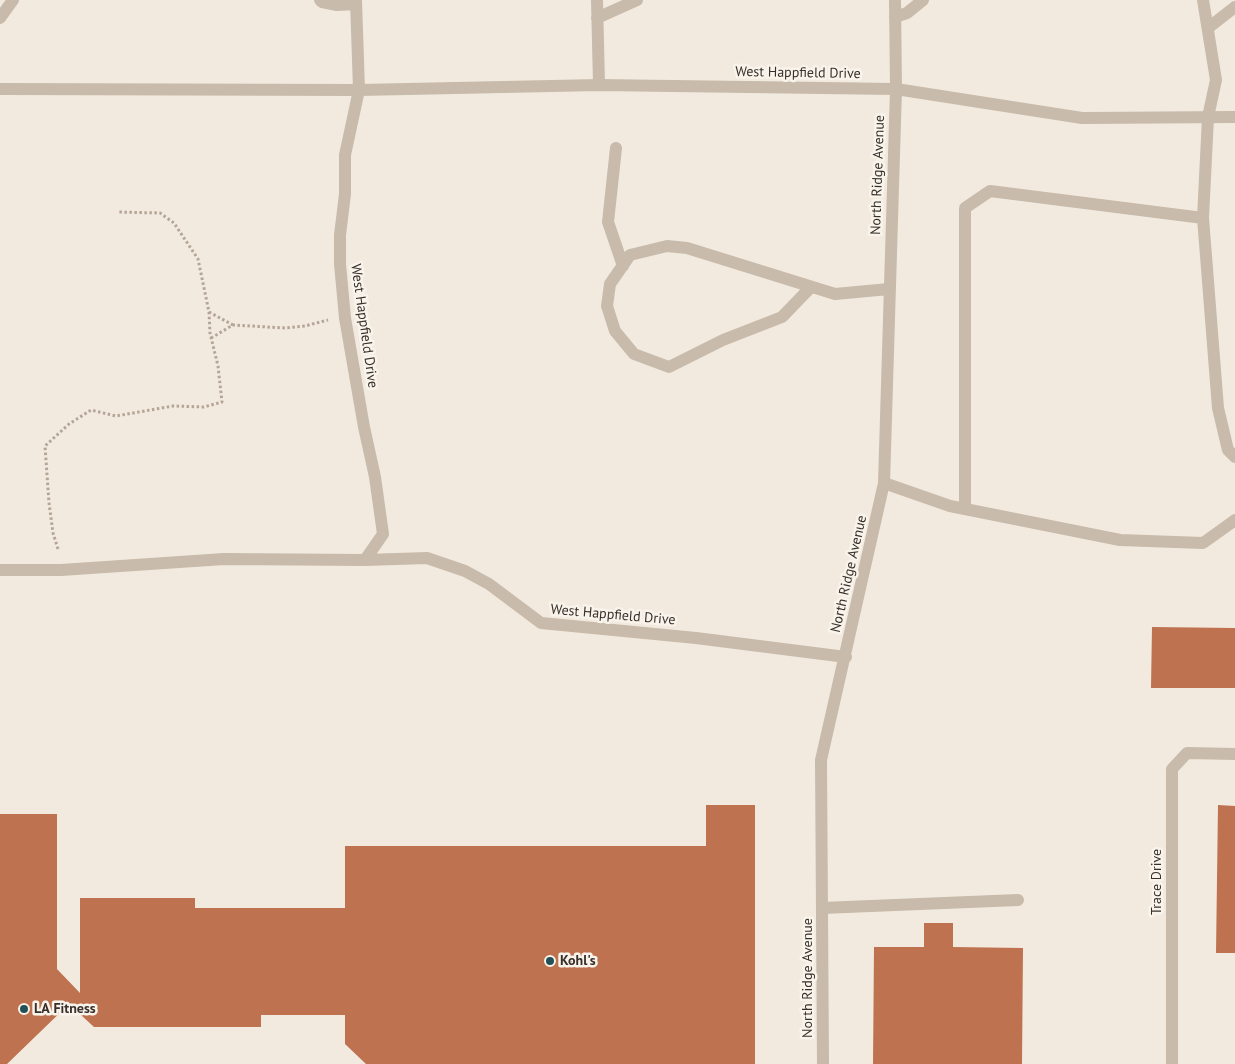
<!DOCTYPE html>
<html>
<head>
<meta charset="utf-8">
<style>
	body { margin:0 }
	canvas { display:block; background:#f2eadf }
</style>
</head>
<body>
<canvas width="1235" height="1064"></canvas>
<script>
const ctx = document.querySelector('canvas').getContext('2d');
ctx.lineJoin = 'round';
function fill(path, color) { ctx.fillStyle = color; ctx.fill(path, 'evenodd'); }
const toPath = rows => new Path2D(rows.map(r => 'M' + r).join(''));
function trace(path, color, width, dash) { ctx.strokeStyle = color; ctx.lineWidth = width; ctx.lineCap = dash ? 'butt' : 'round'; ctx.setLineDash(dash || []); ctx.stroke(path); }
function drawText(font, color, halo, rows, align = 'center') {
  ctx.font = font + ' "PT Sans",sans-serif'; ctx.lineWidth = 5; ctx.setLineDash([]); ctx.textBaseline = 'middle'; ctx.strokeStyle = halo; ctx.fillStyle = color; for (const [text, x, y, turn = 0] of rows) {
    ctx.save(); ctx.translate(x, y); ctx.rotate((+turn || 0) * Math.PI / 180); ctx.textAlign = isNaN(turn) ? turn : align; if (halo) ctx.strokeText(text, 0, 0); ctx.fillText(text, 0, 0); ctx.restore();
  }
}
fill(toPath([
	[1152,627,1235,628,1235,688,1151,688],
	[706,805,755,805,755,1064,366,1064,345,1044,345,1015,261,1015,261,1027,94,1027,69,1004,7,1064,0,1064,0,814,57,814,57,969,80,993,80,898,195,898,195,908,345,908,345,846,706,846],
	[1218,805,1235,806,1235,953,1216,953],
	[924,923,953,923,953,947,1023,948,1022,1064,873,1064,874,947,924,947]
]), '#bf724f');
trace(toPath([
	[209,312,233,325],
	[211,338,233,325,285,328,305,326,328,320],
	[58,549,53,533,49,503,45,446,69,424,91,410,116,416,173,406,204,407,222,402,218,366,210,333,209,312,198,259,174,223,160,213,118,212]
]), '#b5a596', 3, [2.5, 2.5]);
trace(toPath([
	[597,0,599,85],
	[895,0,896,89],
	[1203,0,1216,80,1208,117,1203,218,1218,408,1228,450,1235,457],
	[895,17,907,13,923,0],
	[597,18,637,0],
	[1208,28,1235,7],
	[884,483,950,506,1120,540,1203,543,1235,520],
	[965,509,965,208,990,191,1203,218],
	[822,908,1018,900]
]), '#c9bbab', 12);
trace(toPath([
	[320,0,322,2,337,5,356,4],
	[356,0,359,90,345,155,345,194,340,235,340,264,345,318,364,427,375,477,383,534,365,560],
	[0,18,13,0],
	[0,89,359,90,599,85,896,89,1082,118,1235,117],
	[616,148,608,222,623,266],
	[811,287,782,317,723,340,669,367,634,354,615,331,607,306,610,284,630,255,667,246,687,248,835,294,889,289],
	[0,570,61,570,224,559,365,560,427,558,465,571,489,584,541,623,696,638,846,657],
	[823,1064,821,760,884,483,896,89],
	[1172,1064,1172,769,1187,753,1235,754]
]), '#c9bbab', 12);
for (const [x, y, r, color] of [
	[550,961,5,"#225057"],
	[24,1009,5,"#225057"]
]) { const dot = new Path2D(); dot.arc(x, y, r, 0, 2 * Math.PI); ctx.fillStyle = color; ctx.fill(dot); trace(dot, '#f9f4eb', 2); }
drawText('14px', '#382f2a', '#f9f4eb', [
	["West Happfield Drive",798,73,1],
	["North Ridge Avenue",878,175,-88],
	["West Happfield Drive",364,326,82],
	["North Ridge Avenue",849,574,-77],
	["West Happfield Drive",613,615,5],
	["Trace Drive",1157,882,-90],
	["North Ridge Avenue",808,978,-90]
]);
drawText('bold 14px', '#382f2a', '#f9f4eb', [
	["Kohl's",560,961],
	["LA Fitness",34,1009]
], 'left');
</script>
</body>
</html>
